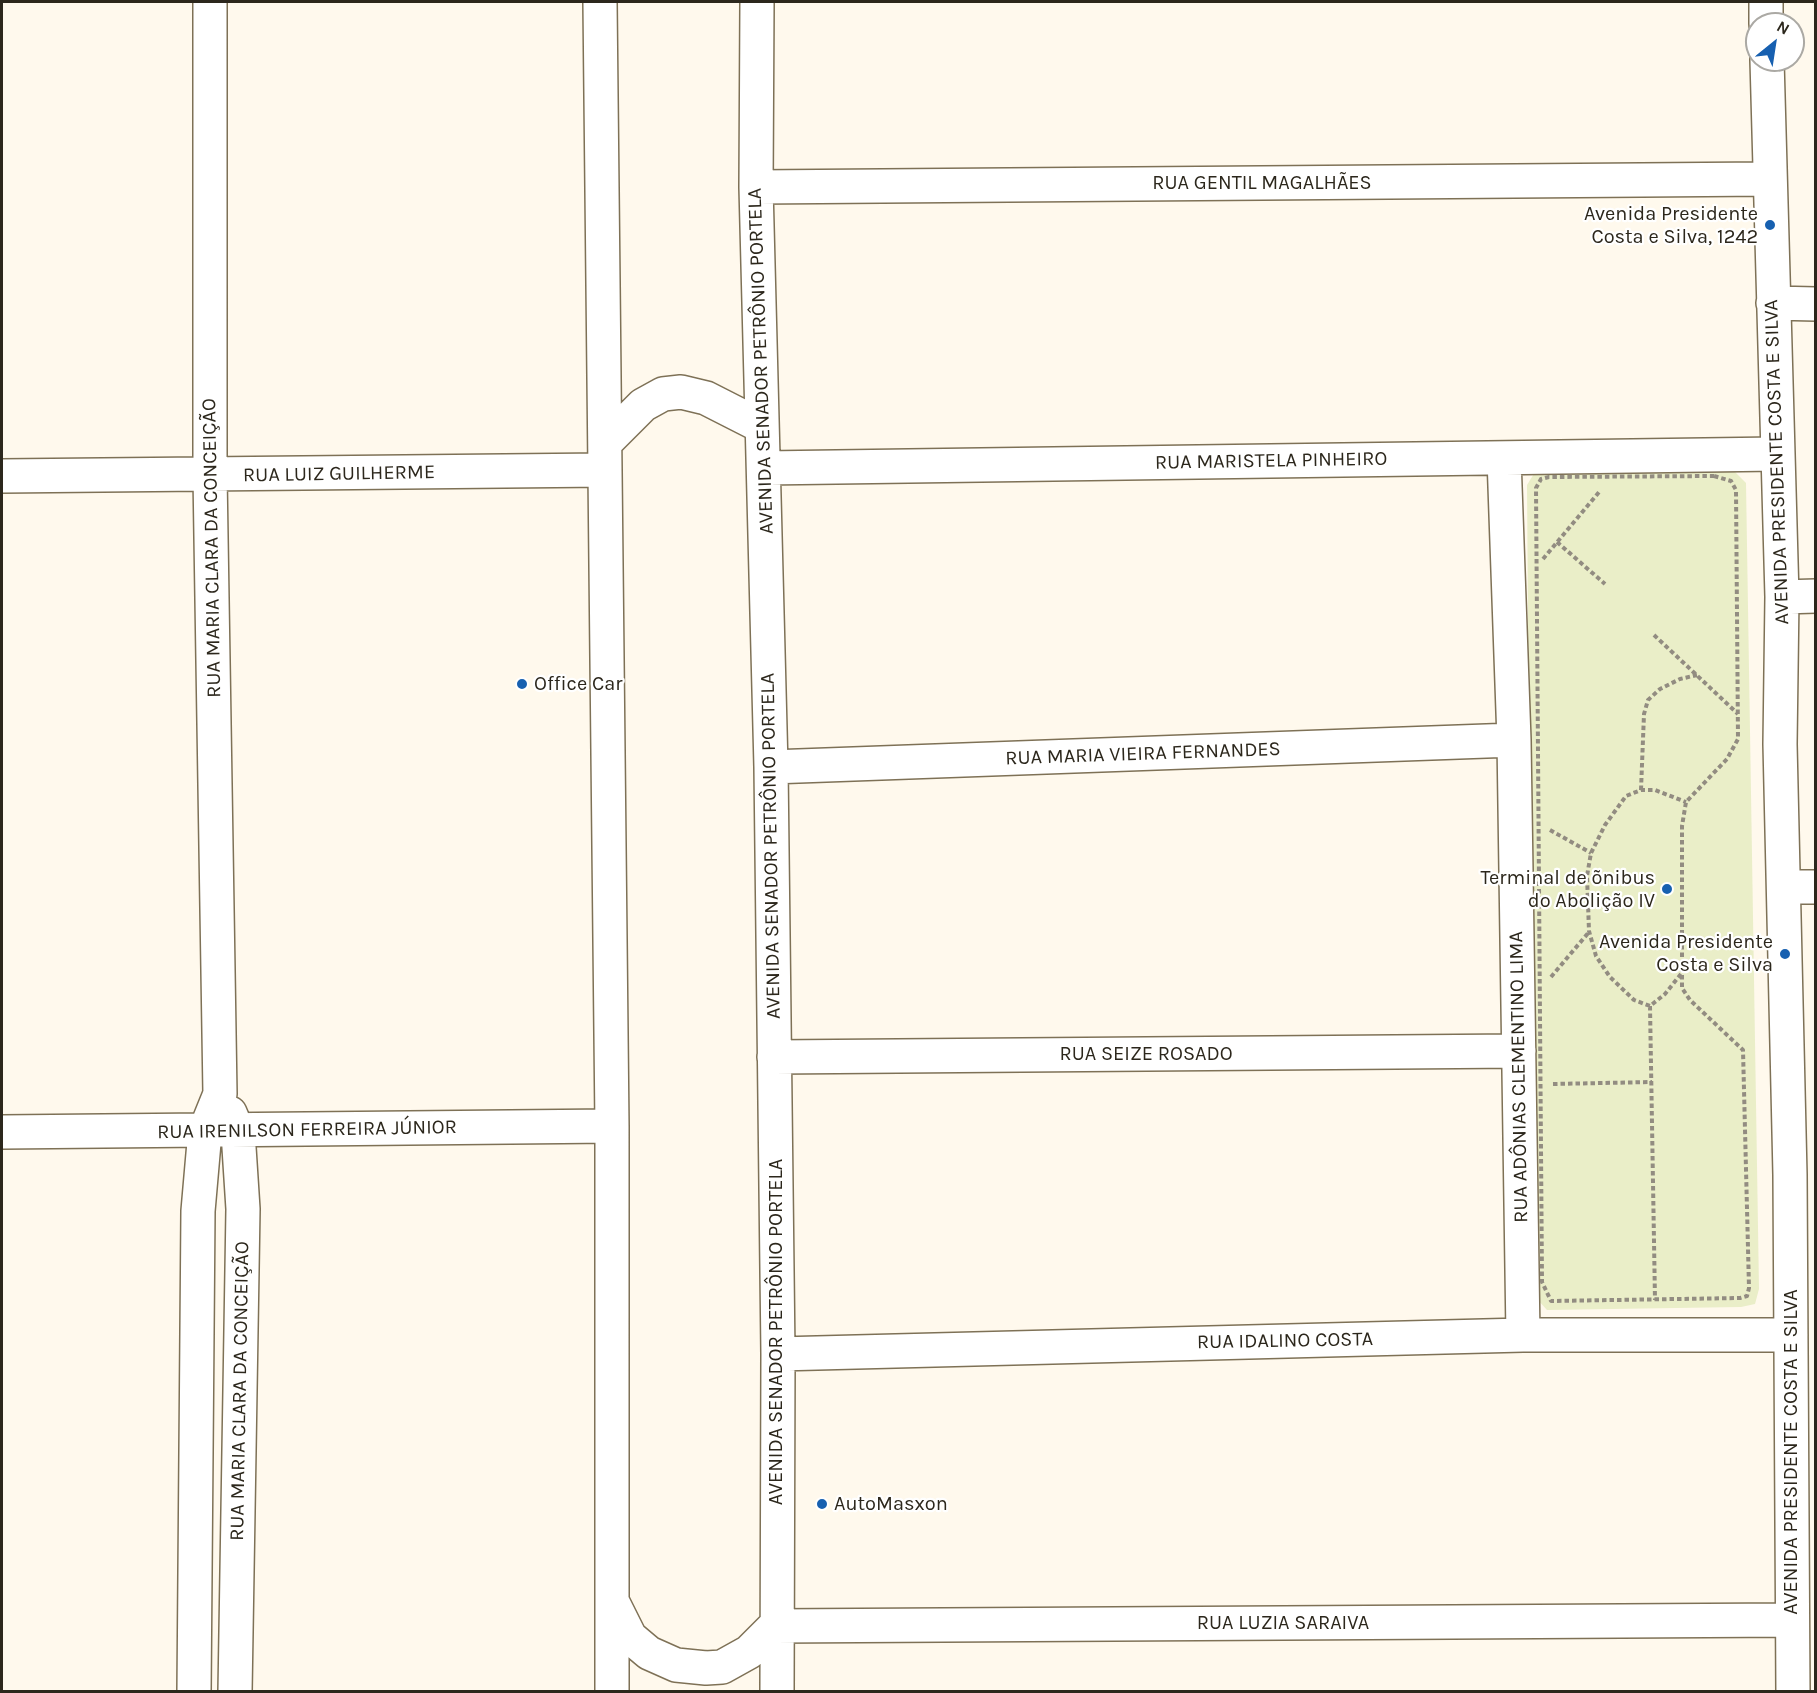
<!DOCTYPE html>
<html>
<head>
<meta charset="utf-8">
<style>
	body { margin:0 }
	#map { position:relative; width:1817px; height:1693px; overflow:hidden; background:#fff9ed; font-family:Karla,sans-serif }
	canvas { display:block }
	.frame { position:absolute; inset:0; border:3px solid #2c271c; pointer-events:none }
	.north { position:absolute; left:1745px; top:12px; width:60px; height:60px; box-sizing:border-box; background:#fff; border:2px solid #aba9a4; border-radius:50%; rotate:30deg; font-size:16px; font-weight:700; line-height:24px; text-align:center; color:#2c271c }
	.north::after { content:''; display:block; margin:auto; width:21px; height:27px; background:#1760b0; clip-path:polygon(50% 0,100% 100%,50% 72%,0 100%) }
</style>
</head>
<body>
<div id="map">
<canvas width="1817" height="1693"></canvas>
<div class="frame"></div>
<div class="north">N</div>
</div>
<script>
const ctx = document.querySelector('canvas').getContext('2d');
ctx.lineJoin = 'round';
function fill(path, color) { ctx.fillStyle = color; ctx.fill(path, 'evenodd'); }
const toPath = rows => new Path2D(rows.map(r => 'M' + r).join(''));
function trace(path, color, width, dash) { ctx.strokeStyle = color; ctx.lineWidth = width; ctx.lineCap = dash ? 'butt' : 'round'; ctx.setLineDash(dash || []); ctx.stroke(path); }
function drawText(font, color, halo, rows, align = 'center') {
  ctx.font = font + ' Karla,sans-serif'; ctx.lineWidth = 4.5; ctx.setLineDash([]); ctx.textBaseline = 'middle'; ctx.strokeStyle = halo; ctx.fillStyle = color; for (const [text, x, y, turn = 0] of rows) {
    ctx.save(); ctx.translate(x, y); ctx.rotate((+turn || 0) * Math.PI / 180); ctx.textAlign = isNaN(turn) ? turn : align; if (halo) ctx.strokeText(text, 0, 0); ctx.fillText(text, 0, 0); ctx.restore();
  }
}
fill(toPath([
	[1715,467,1735,472,1746,483,1759,1289,1755,1304,1741,1307,1547,1310,1537,1299,1533,1283,1527,485,1535,472]
]), '#eaeec8');
const minor = toPath([
	[600,2,612,1126,612,1692],
	[757,2,756,187,771,767,778,1354,777,1692],
	[1766,2,1766,24],
	[1767,60,1782,597,1780,744,1790,1175,1793,1692],
	[756,187,1768,179],
	[1773,303,1816,304],
	[605,443,643,405,663,394,681,392,706,398,761,426],
	[1504,458,1514,740,1523,1335],
	[764,468,1777,454],
	[2,476,605,470],
	[1782,597,1816,596],
	[771,767,1514,740],
	[1785,887,1816,887],
	[774,1057,1519,1051],
	[230,1113,238,1132,243,1209,235,1692],
	[2,1132,612,1126],
	[778,1354,1523,1335,1791,1335],
	[613,1603,630,1637,649,1653,676,1665,706,1668,722,1667,749,1652,775,1626,1791,1620],
	[194,1692,198,1211,205,1131,220,1094,210,475,210,2]
]);
trace(minor, '#7e7156', 36);
trace(toPath([
	[1714,476,1731,481,1736,490,1738,739,1727,759,1686,802,1682,826,1682,988,1690,1000,1743,1050,1749,1288,1747,1296,1740,1298,1551,1301,1542,1282,1536,488,1541,479,1549,477,1714,476],
	[1557,542,1605,584],
	[1543,559,1600,491],
	[1654,635,1738,714],
	[1641,790,1644,714,1648,700,1660,689,1680,679,1697,675],
	[1550,830,1591,853],
	[1681,974,1665,994,1650,1006,1634,1000,1610,977,1596,956,1589,931,1587,876,1591,853,1605,825,1626,796,1641,790,1655,790,1686,802],
	[1551,977,1589,932],
	[1650,1006,1655,1300],
	[1553,1084,1652,1082]
]), '#928c81', 4, [4.5, 3]);
trace(minor, '#fff', 33);
for (const [x, y, r, color] of [
	[1770,225,6,"#1760b0"],
	[522,684,6,"#1760b0"],
	[1667,889,6,"#1760b0"],
	[1785,954,6,"#1760b0"],
	[822,1504,6,"#1760b0"]
]) { const dot = new Path2D(); dot.arc(x, y, r, 0, 2 * Math.PI); ctx.fillStyle = color; ctx.fill(dot); trace(dot, '#fff', 2); }
drawText('20px', '#2c271c', '#fff', [
	["RUA GENTIL MAGALHÃES",1262,183],
	["AVENIDA SENADOR PETRÔNIO PORTELA",761,361,-92],
	["RUA MARISTELA PINHEIRO",1271,461,-1],
	["AVENIDA PRESIDENTE COSTA E SILVA",1777,462,-92],
	["RUA LUIZ GUILHERME",339,474,-1],
	["RUA MARIA CLARA DA CONCEIÇÃO",212,548,-91],
	["RUA MARIA VIEIRA FERNANDES",1143,754,-2],
	["AVENIDA SENADOR PETRÔNIO PORTELA",771,846,-91],
	["RUA SEIZE ROSADO",1146,1054],
	["RUA ADÔNIAS CLEMENTINO LIMA",1519,1077,-91],
	["RUA IRENILSON FERREIRA JÚNIOR",307,1130,-1],
	["AVENIDA SENADOR PETRÔNIO PORTELA",776,1332,-90],
	["RUA IDALINO COSTA",1285,1341,-1],
	["RUA MARIA CLARA DA CONCEIÇÃO",240,1391,-89],
	["AVENIDA PRESIDENTE COSTA E SILVA",1791,1452,-90],
	["RUA LUZIA SARAIVA",1283,1623]
]);
drawText('20px', '#2c271c', '#fff', [
	["Avenida Presidente",1758,214],
	["Costa e Silva, 1242",1758,237],
	["Office Car",534,684,"left"],
	["Terminal de õnibus",1655,878],
	["do Abolição IV",1655,901],
	["Avenida Presidente",1773,942],
	["Costa e Silva",1773,965],
	["AutoMasxon",834,1504,"left"]
], 'right');
</script>
</body>
</html>
